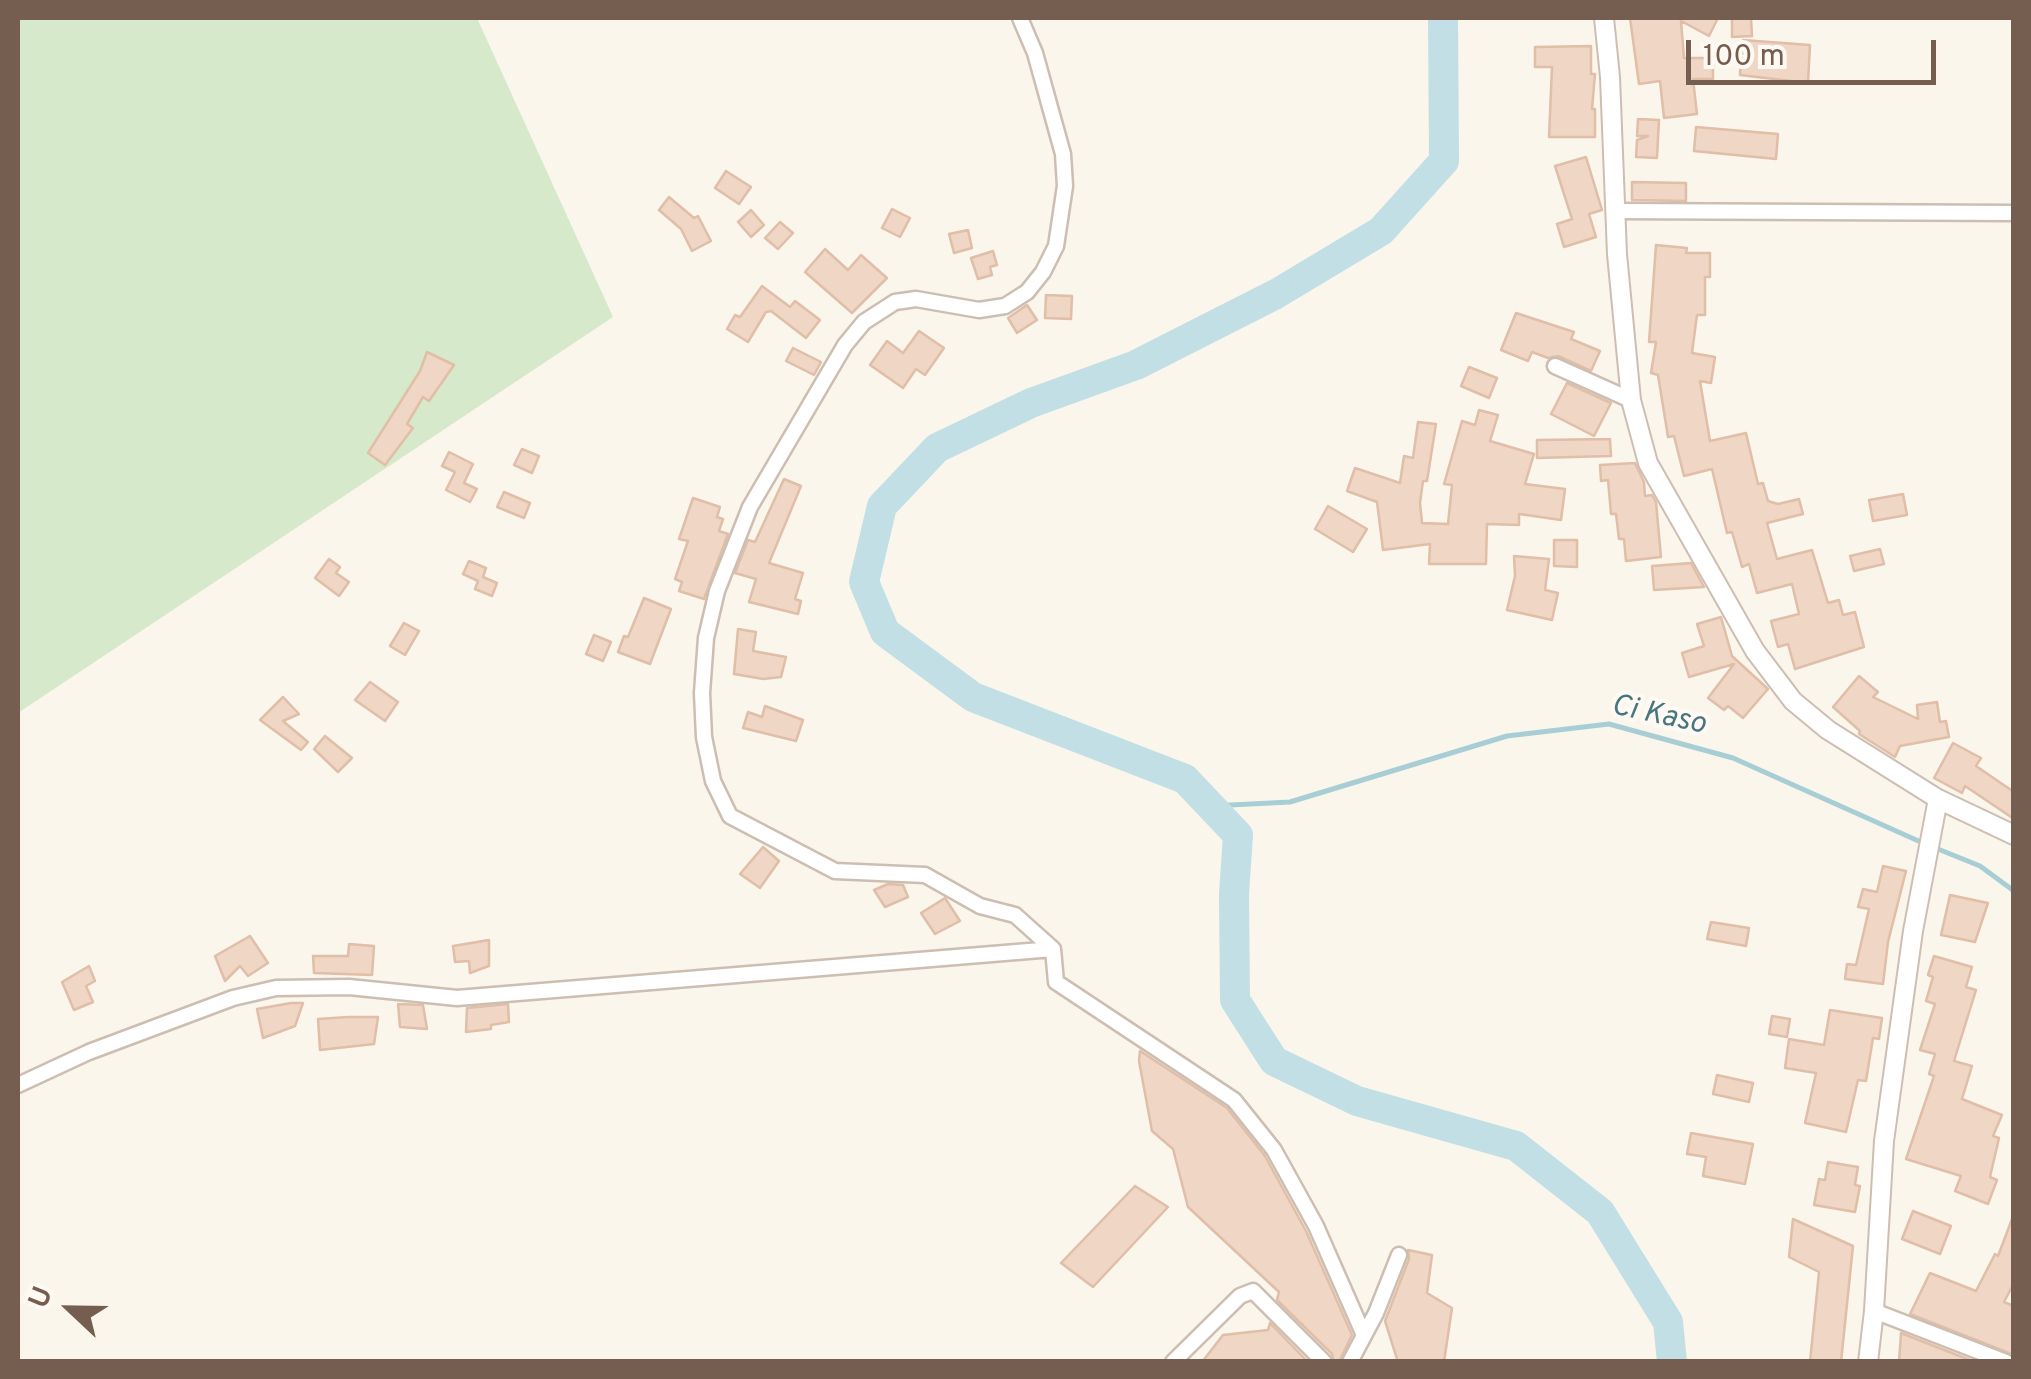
<!DOCTYPE html>
<html>
<head>
<meta charset="utf-8">
<style>
	body { margin:0 }
	#map { position:relative; width:2031px; height:1379px; overflow:hidden; background:#fbf6ec; font-family:Overpass,sans-serif }
	canvas { display:block }
	.frame { position:absolute; inset:0; border:20px solid #755e50; pointer-events:none }
	.north { position:absolute; left:20px; top:1259px; width:100px; height:100px; -webkit-text-stroke:8px #fef9f2; paint-order:stroke; rotate:292deg; font-size:28px; font-weight:700; line-height:40px; text-align:center; color:#755e50 }
	.north::after { content:''; display:block; margin:auto; width:35px; height:45px; background:#755e50; clip-path:polygon(50% 0,100% 100%,50% 72%,0 100%) }
	.scale { position:absolute; left:1686px; top:40px; width:250px; height:45px; box-sizing:border-box; border:5px solid #755e50; border-top:0; padding-left:12px; font-size:30px; line-height:35px; white-space:nowrap; color:#755e50; -webkit-text-stroke:8px #fef9f2; paint-order:stroke }
</style>
</head>
<body>
<div id="map">
<canvas width="2031" height="1379"></canvas>
<div class="frame"></div>
<div class="north">U</div>
<div class="scale">100 m</div>
</div>
<script>
const ctx = document.querySelector('canvas').getContext('2d');
ctx.lineJoin = 'round';
function fill(path, color) { ctx.fillStyle = color; ctx.fill(path, 'evenodd'); }
const toPath = rows => new Path2D(rows.map(r => 'M' + r).join(''));
function trace(path, color, width, dash) { ctx.strokeStyle = color; ctx.lineWidth = width; ctx.lineCap = dash ? 'butt' : 'round'; ctx.setLineDash(dash || []); ctx.stroke(path); }
function drawText(font, color, halo, rows, align = 'center') {
  ctx.font = font + ' Overpass,sans-serif'; ctx.lineWidth = 9; ctx.setLineDash([]); ctx.textBaseline = 'middle'; ctx.strokeStyle = halo; ctx.fillStyle = color; for (const [text, x, y, turn = 0] of rows) {
    ctx.save(); ctx.translate(x, y); ctx.rotate((+turn || 0) * Math.PI / 180); ctx.textAlign = isNaN(turn) ? turn : align; if (halo) ctx.strokeText(text, 0, 0); ctx.fillText(text, 0, 0); ctx.restore();
  }
}
fill(toPath([
	[18,18,477,18,613,317,18,713]
]), '#d6e9ca');
trace(toPath([
	[1211,806,1290,802,1507,736,1609,724,1733,758,1923,843],
	[1933,847,1980,866,2014,891]
]), '#a8ced5', 5);
trace(toPath([
	[1443,18,1444,161,1381,231,1276,294,1136,365,1031,403,937,448,882,506,864,582,885,632,973,697,1185,779,1238,835,1234,894,1235,1000,1274,1061,1357,1101,1516,1146,1600,1212,1668,1322,1672,1362]
]), '#c1dfe4', 30);
const building = toPath([
	[1630,18,1718,18,1709,36,1681,21,1684,58,1713,58,1713,79,1693,79,1697,114,1664,118,1660,81,1639,84,1630,18],
	[1732,18,1751,18,1752,36,1732,37,1732,18],
	[1743,40,1810,45,1808,83,1740,75,1741,58,1752,58,1742,53,1743,40],
	[1591,46,1591,74,1595,74,1592,109,1595,109,1595,137,1549,137,1552,67,1535,67,1535,47,1591,46],
	[1638,119,1659,120,1657,158,1636,157,1637,140,1648,136,1637,136,1638,119],
	[1696,127,1778,134,1776,159,1694,151,1696,127],
	[1586,157,1602,210,1589,214,1596,237,1564,247,1557,224,1572,219,1555,166,1586,157],
	[726,171,751,187,739,204,715,188,726,171],
	[1632,182,1686,183,1686,201,1632,200,1632,182],
	[669,197,694,218,698,216,711,241,692,251,681,229,659,210,669,197],
	[892,209,910,218,900,237,882,228,892,209],
	[751,210,764,225,751,237,738,222,751,210],
	[780,222,793,233,778,249,765,238,780,222],
	[968,230,972,248,954,253,949,234,968,230],
	[1656,245,1687,248,1686,253,1710,253,1710,277,1705,277,1705,315,1697,315,1692,353,1715,357,1711,383,1700,381,1710,441,1746,433,1758,484,1763,483,1768,501,1778,504,1799,499,1803,514,1767,523,1777,559,1812,550,1828,603,1839,600,1843,615,1855,612,1864,647,1795,669,1788,644,1778,647,1771,621,1799,614,1792,584,1757,593,1749,564,1742,567,1732,532,1727,533,1712,469,1684,476,1674,436,1668,437,1658,375,1651,373,1656,342,1649,342,1656,245],
	[825,249,848,270,861,255,887,278,852,313,805,272,825,249],
	[993,251,997,265,990,267,992,275,978,279,971,258,993,251],
	[762,286,790,307,795,301,820,320,806,338,771,311,766,312,748,342,727,329,735,315,740,317,762,286],
	[1046,295,1072,296,1071,319,1045,318,1046,295],
	[1027,305,1037,320,1017,333,1008,318,1027,305],
	[1516,313,1574,332,1571,339,1600,351,1591,371,1558,356,1548,358,1532,352,1528,361,1501,350,1516,313],
	[919,331,944,348,925,375,916,369,903,388,870,365,887,341,903,353,919,331],
	[793,348,821,362,814,375,786,361,793,348],
	[427,352,454,365,429,401,423,397,407,424,413,428,385,465,368,453,420,371,427,352],
	[1469,367,1497,378,1489,398,1461,386,1469,367],
	[1567,383,1611,403,1594,436,1551,414,1567,383],
	[1479,410,1498,415,1490,441,1534,454,1525,484,1565,489,1561,520,1519,514,1519,525,1487,524,1486,564,1429,564,1430,544,1383,550,1377,502,1347,491,1355,468,1400,483,1404,456,1413,458,1418,422,1436,424,1427,481,1423,481,1420,503,1422,523,1448,524,1452,485,1444,484,1462,421,1475,425,1479,410],
	[1610,439,1611,456,1537,458,1537,440,1610,439],
	[522,449,539,456,532,473,514,465,522,449],
	[449,452,473,464,464,483,477,489,470,502,446,490,455,472,442,466,449,452],
	[1635,463,1644,482,1645,496,1652,495,1656,502,1661,557,1626,561,1624,539,1619,539,1616,514,1611,514,1608,480,1601,481,1600,465,1635,463],
	[784,479,801,486,769,563,803,573,795,599,801,601,798,614,749,602,756,579,735,573,748,540,755,542,784,479],
	[504,492,530,503,524,518,497,507,504,492],
	[1903,494,1907,515,1873,521,1869,500,1903,494],
	[693,498,720,507,717,517,723,519,719,531,728,534,704,599,679,591,682,582,675,579,688,541,679,539,693,498],
	[1328,506,1367,529,1353,552,1315,529,1328,506],
	[1554,540,1577,540,1577,567,1554,566,1554,540],
	[1880,549,1884,564,1854,571,1850,556,1880,549],
	[1514,556,1549,559,1545,590,1558,593,1552,620,1507,610,1515,576,1514,556],
	[329,559,340,567,336,573,349,582,339,596,315,578,329,559],
	[469,561,486,568,483,577,497,583,492,596,475,589,478,581,463,574,469,561],
	[1691,563,1704,587,1654,590,1652,566,1691,563],
	[644,598,671,609,650,664,618,652,624,636,628,637,644,598],
	[1721,617,1732,656,1768,689,1743,718,1728,706,1724,710,1708,698,1734,664,1689,677,1682,653,1704,646,1697,624,1721,617],
	[404,623,419,631,405,655,390,646,404,623],
	[738,629,756,632,753,651,786,657,781,677,763,679,734,674,738,629],
	[594,635,611,642,603,661,586,654,594,635],
	[1859,676,1878,692,1873,697,1918,719,1917,705,1937,702,1940,722,1946,721,1949,737,1900,746,1895,757,1859,734,1860,731,1833,707,1859,676],
	[370,682,398,702,385,721,355,700,370,682],
	[283,697,299,714,283,721,308,742,301,750,260,720,283,697],
	[765,706,803,720,796,741,743,728,748,712,762,717,765,706],
	[325,736,352,758,338,772,314,749,325,736],
	[1953,743,1981,758,1976,766,2014,792,2014,819,1965,786,1962,793,1934,778,1953,743],
	[763,847,779,861,760,888,740,874,763,847],
	[1883,866,1906,871,1888,942,1883,984,1845,979,1847,964,1856,965,1869,909,1858,907,1863,889,1877,892,1883,866],
	[888,884,903,885,908,897,885,907,874,890,888,884],
	[1950,895,1988,903,1975,942,1941,935,1950,895],
	[945,898,960,921,935,934,921,913,945,898],
	[1711,922,1749,928,1746,946,1707,939,1711,922],
	[250,936,268,963,248,976,240,966,225,981,215,956,250,936],
	[489,940,489,966,470,973,469,961,455,962,453,946,489,940],
	[349,944,374,946,372,975,314,973,313,956,348,956,349,944],
	[1934,956,1972,967,1966,987,1976,990,1954,1061,1972,1066,1962,1099,2002,1115,1993,1136,1999,1138,1990,1177,1997,1180,1988,1204,1955,1191,1961,1176,1906,1159,1934,1076,1929,1074,1935,1054,1920,1050,1935,1004,1926,1001,1933,977,1928,975,1934,956],
	[89,966,95,981,86,986,93,1002,74,1010,62,982,89,966],
	[291,1003,303,1003,295,1026,263,1038,257,1009,291,1003],
	[398,1004,423,1005,427,1029,400,1027,398,1004],
	[508,1004,509,1022,491,1025,491,1029,466,1032,467,1008,508,1004],
	[1830,1010,1882,1018,1879,1039,1873,1038,1866,1081,1858,1080,1846,1132,1805,1123,1816,1073,1785,1068,1789,1039,1824,1045,1830,1010],
	[1772,1016,1790,1019,1787,1037,1769,1034,1772,1016],
	[348,1017,378,1017,374,1044,320,1050,318,1019,348,1017],
	[1140,1051,1227,1108,1265,1156,1306,1231,1352,1335,1339,1362,1334,1362,1332,1354,1277,1300,1279,1292,1188,1207,1173,1149,1152,1131,1139,1061,1140,1051],
	[1717,1075,1753,1083,1749,1102,1713,1094,1717,1075],
	[1691,1133,1753,1144,1745,1184,1703,1176,1706,1157,1687,1154,1691,1133],
	[1828,1162,1858,1167,1855,1185,1860,1186,1855,1212,1814,1205,1819,1179,1825,1180,1828,1162],
	[1135,1186,1168,1207,1093,1287,1061,1263,1135,1186],
	[1913,1211,1951,1226,1940,1254,1902,1239,1913,1211],
	[1793,1219,1853,1246,1841,1362,1810,1362,1819,1272,1789,1257,1793,1219],
	[2012,1219,2014,1283,2004,1302,2014,1306,2014,1355,1910,1314,1930,1273,1976,1291,1995,1254,1998,1256,2012,1219],
	[1408,1250,1432,1255,1427,1293,1452,1308,1444,1362,1398,1362,1385,1321,1409,1259,1408,1250],
	[1270,1323,1308,1362,1202,1362,1223,1335,1268,1330,1270,1323],
	[1901,1333,1975,1362,1899,1362,1901,1333]
]);
fill(building, '#efd6c5');
trace(building, '#e0bea7', 2.5);
const minor = toPath([
	[1020,18,1035,53,1063,154,1065,186,1056,246,1043,272,1027,292,1005,306,979,310,916,299,895,302,864,322,845,345,750,507,717,591,706,638,702,693,704,737,713,781,730,816,835,871,925,875,980,906,1015,915,1053,949,1056,982,1234,1100,1274,1150,1316,1226,1363,1333],
	[1615,211,2014,213],
	[1555,366,1631,400],
	[18,1085,89,1052,233,998,276,988,349,987,457,998,1053,949],
	[1874,1311,2006,1362],
	[1173,1362,1240,1296,1253,1291,1324,1362],
	[1350,1362,1376,1313,1399,1255]
]);
const tertiary = toPath([
	[1604,18,1610,77,1617,254,1631,400,1648,463,1755,651,1793,701,1828,730,1938,799,2014,835],
	[1868,1362,1874,1311,1884,1141,1913,931,1938,799]
]);
trace(minor, '#cdbeb2', 19);
trace(tertiary, '#cdbeb2', 22);
trace(minor, '#fff', 14);
trace(tertiary, '#fff', 18);
drawText('italic 30px', '#47767f', '#fef9f2', [
	["Ci Kaso",1658,717,12]
]);
</script>
</body>
</html>
